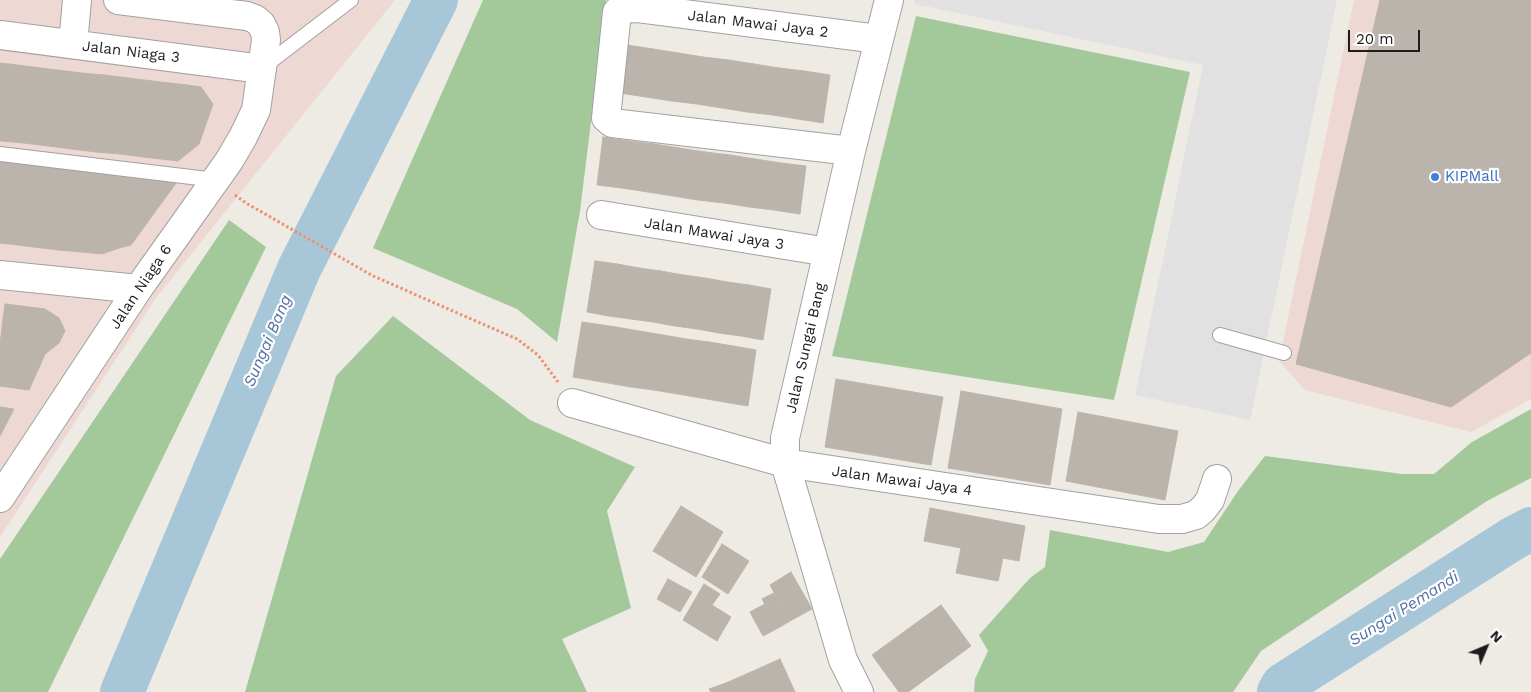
<!DOCTYPE html>
<html>
<head>
<meta charset="utf-8">
<style>
	body { margin:0 }
	#map { position:relative; width:1531px; height:692px; overflow:hidden; background:#edebe3; font-family:"Work Sans",sans-serif }
	canvas { display:block }
	.north { position:absolute; left:1461px; top:622px; width:50px; height:50px; -webkit-text-stroke:4px #fff; paint-order:stroke; rotate:45deg; font-size:14px; font-weight:700; line-height:20px; text-align:center; color:#1d1d1d }
	.north::after { content:''; display:block; margin:auto; width:18px; height:22px; background:#1d1d1d; clip-path:polygon(50% 0,100% 100%,50% 72%,0 100%) }
	.scale { position:absolute; left:1348px; top:30px; width:72px; height:22px; box-sizing:border-box; border:2px solid #1d1d1d; border-top:0; padding-left:6px; font-size:15px; line-height:18px; white-space:nowrap; color:#1d1d1d; -webkit-text-stroke:4px #fff; paint-order:stroke }
</style>
</head>
<body>
<div id="map">
<canvas width="1531" height="692"></canvas>
<div class="north">N</div>
<div class="scale">20 m</div>
</div>
<script>
const ctx = document.querySelector('canvas').getContext('2d');
ctx.lineJoin = 'round';
function fill(path, color) { ctx.fillStyle = color; ctx.fill(path, 'evenodd'); }
const toPath = rows => new Path2D(rows.map(r => 'M' + r).join(''));
function trace(path, color, width, dash) { ctx.strokeStyle = color; ctx.lineWidth = width; ctx.lineCap = dash ? 'butt' : 'round'; ctx.setLineDash(dash || []); ctx.stroke(path); }
function drawText(font, color, halo, rows, align = 'center') {
  ctx.font = font + ' "Work Sans",sans-serif'; ctx.lineWidth = 4.5; ctx.setLineDash([]); ctx.textBaseline = 'middle'; ctx.strokeStyle = halo; ctx.fillStyle = color; for (const [text, x, y, turn = 0] of rows) {
    ctx.save(); ctx.translate(x, y); ctx.rotate((+turn || 0) * Math.PI / 180); ctx.textAlign = isNaN(turn) ? turn : align; if (halo) ctx.strokeText(text, 0, 0); ctx.fillText(text, 0, 0); ctx.restore();
  }
}
fill(toPath([
	[0,0,395,0,156,298,0,537],
	[1354,0,1531,0,1531,399,1471,432,1305,390,1279,361]
]), '#edd8d3');
fill(toPath([
	[483,0,606,0,580,211,557,342,517,309,373,248],
	[916,16,1190,72,1114,400,832,356],
	[229,220,266,247,48,692,0,692,0,559],
	[393,316,530,420,635,467,607,511,631,608,562,639,587,692,245,692,336,376],
	[1531,409,1531,478,1487,501,1261,651,1233,692,974,692,975,679,988,651,979,635,1030,578,1045,567,1050,530,1168,552,1204,542,1238,491,1265,456,1402,474,1434,474,1472,442]
]), '#a3c99b');
fill(toPath([
	[915,0,1337,0,1250,420,1135,395,1203,65,915,4]
]), '#e1e1e1');
trace(toPath([
	[122,692,299,269,436,0],
	[1279,692,1283,685,1512,539,1531,529]
]), '#a7c6d8', 44);
const building = toPath([
	[1380,0,1531,0,1531,353,1451,407,1296,364,1380,0],
	[627,45,653,49,646,97,620,93,627,45],
	[653,49,678,53,672,101,646,97,653,49],
	[678,53,703,57,697,104,672,101,678,53],
	[703,57,729,60,722,108,697,104,703,57],
	[729,60,754,64,747,112,722,108,729,60],
	[0,63,9,64,1,141,0,141,0,63],
	[9,64,33,67,24,143,1,141,9,64],
	[754,64,779,68,773,115,747,112,754,64],
	[33,67,57,70,48,146,24,143,33,67],
	[779,68,804,71,798,119,773,115,779,68],
	[57,70,81,73,72,149,48,146,57,70],
	[804,71,830,75,823,123,798,119,804,71],
	[81,73,104,75,96,152,72,149,81,73],
	[104,75,128,78,120,154,96,152,104,75],
	[128,78,152,81,144,157,120,154,128,78],
	[152,81,187,85,178,161,144,157,152,81],
	[187,85,201,87,213,104,199,144,178,161,187,85],
	[603,137,629,141,622,188,597,185,603,137],
	[629,141,654,144,648,192,622,188,629,141],
	[654,144,679,148,673,196,648,192,654,144],
	[679,148,705,152,698,200,673,196,679,148],
	[705,152,730,155,724,203,698,200,705,152],
	[730,155,755,159,749,207,724,203,730,155],
	[755,159,781,163,774,210,749,207,755,159],
	[0,162,19,164,10,244,0,243,0,162],
	[781,163,806,166,800,214,774,210,781,163],
	[19,164,43,167,34,247,10,244,19,164],
	[43,167,67,170,58,250,34,247,43,167],
	[67,170,91,172,82,252,58,250,67,170],
	[91,172,127,177,119,248,102,254,82,252,91,172],
	[127,177,176,183,131,245,119,248,127,177],
	[595,261,617,264,609,316,587,312,595,261],
	[617,264,639,268,631,319,609,316,617,264],
	[639,268,661,271,653,322,631,319,639,268],
	[661,271,683,275,675,326,653,322,661,271],
	[683,275,705,278,697,329,675,326,683,275],
	[705,278,727,282,719,333,697,329,705,278],
	[727,282,749,285,741,336,719,333,727,282],
	[749,285,771,289,763,340,741,336,749,285],
	[5,304,45,309,59,318,65,331,59,343,45,354,29,390,0,386,0,344,5,304],
	[582,322,616,327,608,383,573,377,582,322],
	[616,327,639,331,631,387,608,383,616,327],
	[639,331,663,335,654,390,631,387,639,331],
	[663,335,686,339,678,394,654,390,663,335],
	[686,339,709,342,701,398,678,394,686,339],
	[709,342,733,346,724,402,701,398,709,342],
	[733,346,756,350,748,406,724,402,733,346],
	[836,379,943,397,931,465,825,447,836,379],
	[961,391,1062,409,1050,485,948,468,961,391],
	[0,407,14,409,0,436,0,407],
	[1078,412,1178,431,1165,500,1066,481,1078,412],
	[681,506,723,532,696,577,653,551,681,506],
	[930,508,1025,526,1019,561,1003,558,998,581,956,573,961,548,924,541,930,508],
	[722,544,749,561,728,594,702,577,722,544],
	[791,572,812,609,790,621,770,585,791,572],
	[668,579,692,592,680,612,657,599,668,579],
	[704,584,720,594,712,605,731,617,717,641,683,620,704,584],
	[774,593,790,621,778,628,762,599,774,593],
	[765,604,778,628,763,636,750,612,765,604],
	[941,605,971,646,908,692,899,692,872,655,941,605],
	[780,659,795,692,761,692,751,672,780,659],
	[751,672,761,692,731,692,726,683,751,672],
	[726,683,731,692,711,692,709,689,726,683]
]);
fill(building, '#bab4ad');
trace(building, '#beb4a7', 1);
const lane = toPath([
	[262,68,351,0],
	[0,154,216,180],
	[1220,335,1284,353]
]);
const street = toPath([
	[0,35,262,69],
	[73,44,77,0],
	[851,151,612,123,606,118,617,12,620,9,638,8,878,39],
	[601,215,828,252],
	[0,275,138,289],
	[572,403,785,463,1159,519,1182,519,1196,515,1203,509,1210,500,1217,479],
	[0,498,138,289,229,161,243,137,256,110,266,40,265,32,261,24,255,19,247,16,118,0],
	[859,692,843,660,785,463,785,438,851,151,889,0]
]);
trace(lane, '#a1a1a1', 16);
trace(street, '#a1a1a1', 30);
trace(toPath([
	[235,195,246,203,373,276,517,339,538,355,558,382]
]), '#ee9073', 3, [2.5, 2.5]);
trace(lane, '#fff', 14);
trace(street, '#fff', 28);
for (const [x, y, r, color] of [
	[1435,177,5,"#3f7fe0"]
]) { const dot = new Path2D(); dot.arc(x, y, r, 0, 2 * Math.PI); ctx.fillStyle = color; ctx.fill(dot); trace(dot, '#fff', 2); }
drawText('15px', '#1d1d1d', '#fff', [
	["Jalan Mawai Jaya 2",758,24,7],
	["Jalan Niaga 3",131,52,7],
	["Jalan Mawai Jaya 3",714,234,9],
	["Jalan Niaga 6",141,287,-56],
	["Jalan Sungai Bang",806,348,-77],
	["Jalan Mawai Jaya 4",902,481,8]
]);
drawText('15px', '#366cbe', '#fff', [
	["KIPMall",1445,177]
], 'left');
drawText('italic 16px', '#5170a4', '#fff', [
	["Sungai Bang",268,341,-67],
	["Sungai Pemandi",1404,609,-32]
]);
</script>
</body>
</html>
